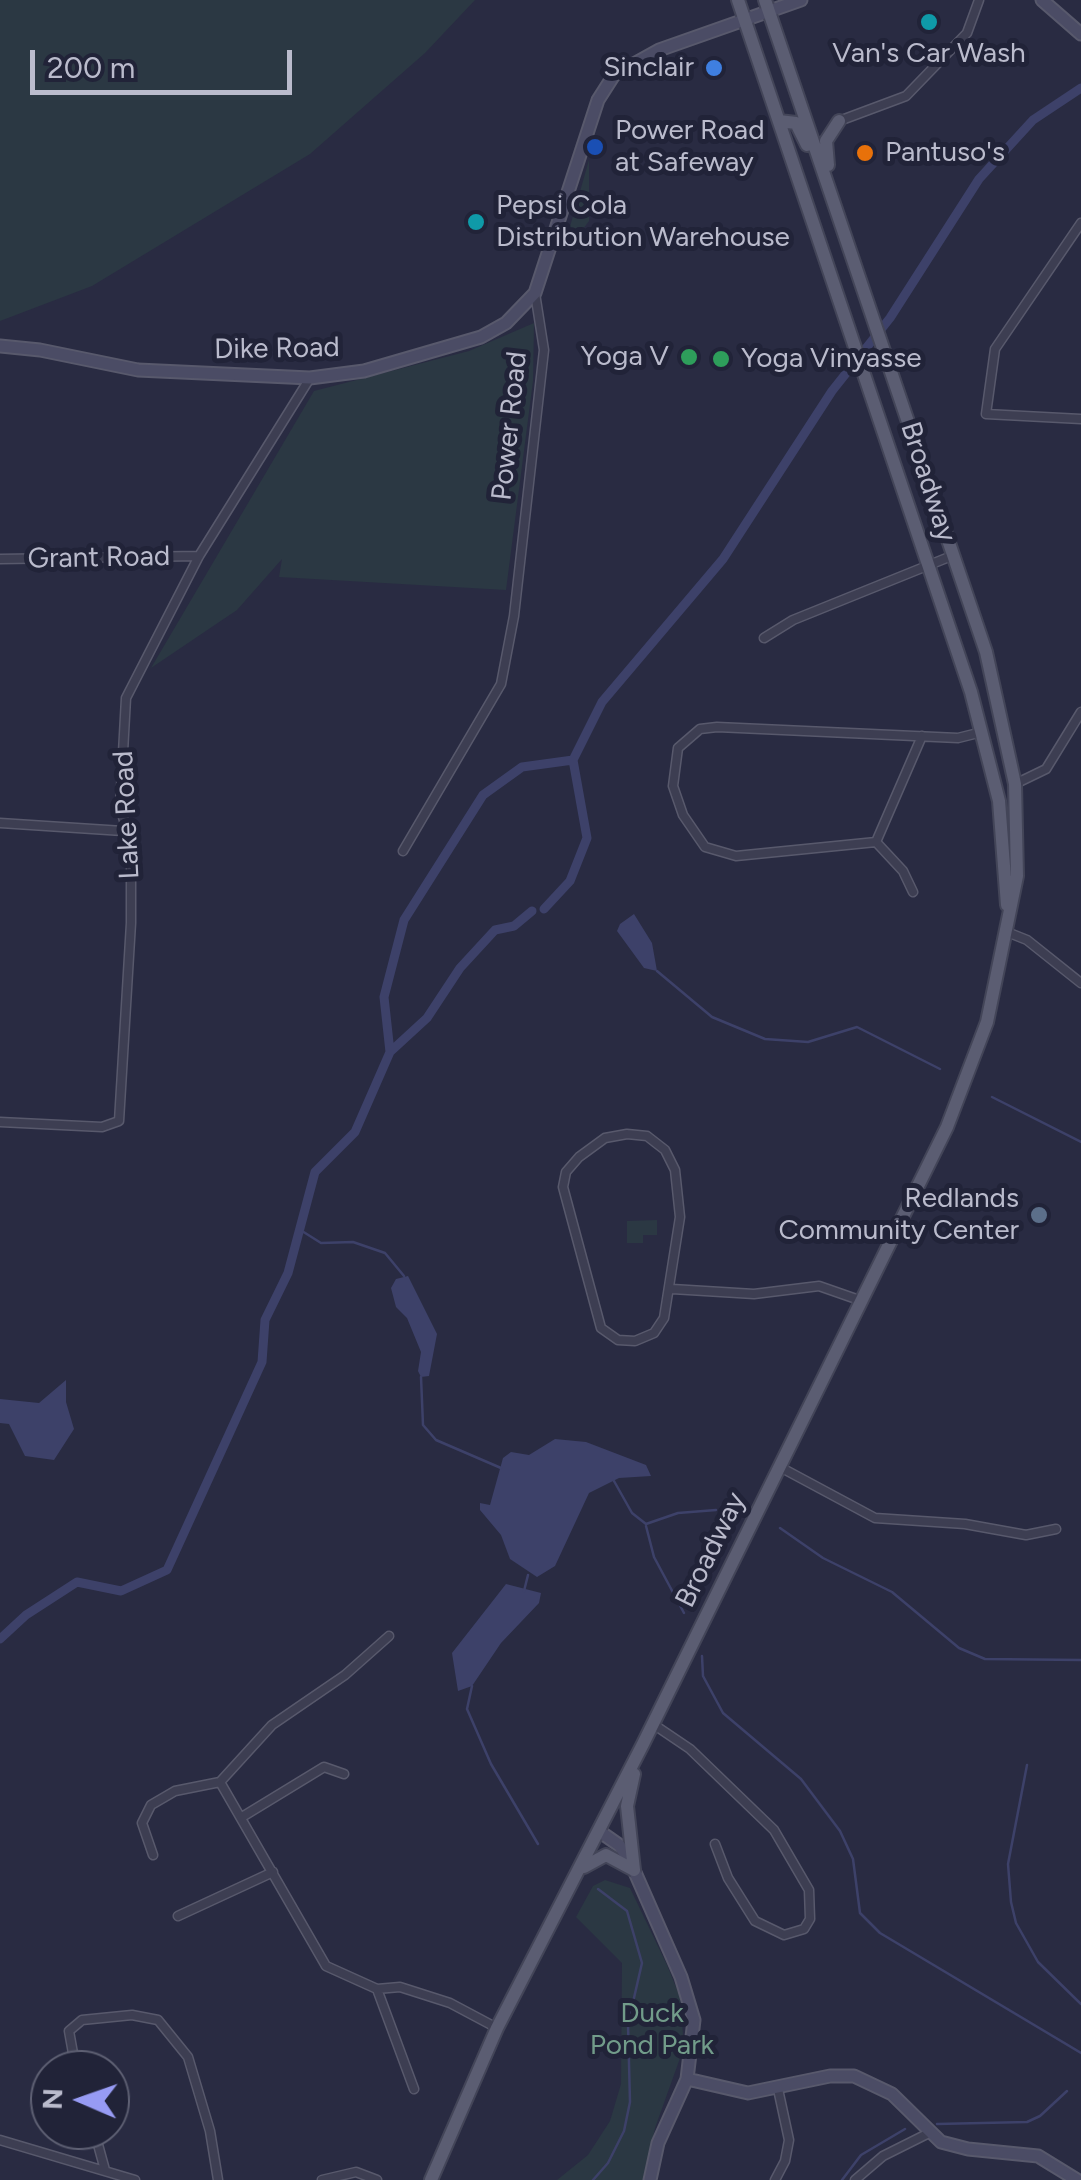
<!DOCTYPE html>
<html>
<head>
<meta charset="utf-8">
<style>
	body { margin:0 }
	#map { position:relative; width:1081px; height:2180px; overflow:hidden; background:#292b42; font-family:Figtree,sans-serif }
	canvas { display:block }
	.north { position:absolute; left:30px; top:2050px; width:100px; height:100px; box-sizing:border-box; background:#212338; border:2px solid #5e6073; border-radius:50%; rotate:272deg; font-size:28px; font-weight:700; line-height:40px; text-align:center; color:#babbcc }
	.north::after { content:''; display:block; margin:auto; width:35px; height:45px; background:#979bf4; clip-path:polygon(50% 0,100% 100%,50% 72%,0 100%) }
	.scale { position:absolute; left:30px; top:50px; width:262px; height:45px; box-sizing:border-box; border:5px solid #babbcc; border-top:0; padding-left:12px; font-size:30px; line-height:35px; white-space:nowrap; color:#babbcc; -webkit-text-stroke:8px #212338; paint-order:stroke }
</style>
</head>
<body>
<div id="map">
<canvas width="1081" height="2180"></canvas>
<div class="north">N</div>
<div class="scale">200 m</div>
</div>
<script>
const ctx = document.querySelector('canvas').getContext('2d');
ctx.lineJoin = 'round';
function fill(path, color) { ctx.fillStyle = color; ctx.fill(path, 'evenodd'); }
const toPath = rows => new Path2D(rows.map(r => 'M' + r).join(''));
function trace(path, color, width, dash) { ctx.strokeStyle = color; ctx.lineWidth = width; ctx.lineCap = dash ? 'butt' : 'round'; ctx.setLineDash(dash || []); ctx.stroke(path); }
function drawText(font, color, halo, rows, align = 'center') {
  ctx.font = font + ' Figtree,sans-serif'; ctx.lineWidth = 10; ctx.setLineDash([]); ctx.textBaseline = 'middle'; ctx.strokeStyle = halo; ctx.fillStyle = color; for (const [text, x, y, turn = 0] of rows) {
    ctx.save(); ctx.translate(x, y); ctx.rotate((+turn || 0) * Math.PI / 180); ctx.textAlign = isNaN(turn) ? turn : align; if (halo) ctx.strokeText(text, 0, 0); ctx.fillText(text, 0, 0); ctx.restore();
  }
}
fill(toPath([
	[0,0,475,0,425,53,310,154,92,286,0,321],
	[589,160,589,221,583,229,569,230],
	[534,323,533,381,506,590,279,577,282,559,237,610,151,668,314,391,469,351],
	[657,1220,657,1235,643,1235,643,1243,627,1243,627,1221],
	[605,1880,630,1888,667,1965,680,1997,684,2047,655,2128,645,2180,557,2180,588,2155,610,2121,621,2084,622,1963,576,1917,593,1886]
]), '#2b3843');
fill(toPath([
	[634,914,652,943,657,971,644,968,617,931,620,924],
	[408,1276,437,1334,429,1376,421,1377,418,1371,421,1352,407,1318,396,1307,391,1288,396,1279],
	[66,1380,66,1402,74,1429,54,1460,25,1456,9,1424,0,1423,0,1399,39,1403],
	[555,1439,586,1442,646,1465,651,1476,619,1478,589,1493,555,1566,537,1577,510,1559,501,1535,480,1510,480,1503,490,1505,503,1458,511,1452,529,1455],
	[506,1584,541,1593,539,1603,501,1643,472,1686,458,1691,452,1653]
]), '#3d4169');
trace(toPath([
	[657,971,712,1017,765,1039,808,1042,857,1027,940,1069],
	[992,1097,1081,1142],
	[302,1231,321,1243,353,1242,385,1253,404,1276],
	[421,1377,423,1425,436,1440,501,1468],
	[614,1481,632,1513,646,1524,678,1513,716,1510],
	[646,1526,654,1557,684,1613],
	[780,1528,823,1558,892,1592,959,1648,985,1659,1081,1660],
	[524,1591,528,1575],
	[702,1656,703,1676,723,1713,801,1779,840,1831,853,1859,860,1913,880,1933,1081,2053],
	[472,1686,467,1709,491,1764,538,1844],
	[1027,1765,1008,1864,1011,1902,1016,1923,1038,1962,1081,2004],
	[937,2124,1027,2122,1040,2116,1067,2091],
	[593,2180,608,2163,624,2131,630,2102,628,2024,642,1963,627,1911,598,1889],
	[842,2180,861,2155,905,2129]
]), '#3d4169', 2.5);
trace(toPath([
	[544,909,570,881,587,838,573,760,602,702,723,559,832,391,890,318,979,179,1033,120,1081,88],
	[390,1052,427,1018,460,968,495,930,514,926,532,911],
	[0,1639,26,1615,77,1582,121,1591,167,1570,262,1362,265,1320,288,1273,315,1172,355,1132,390,1052,384,997,404,920,483,795,522,767,573,760]
]), '#3d4169', 9);
const street = toPath([
	[839,121,906,96,967,33,979,0],
	[1081,223,995,349,986,414,1081,419],
	[0,559,199,556],
	[764,638,793,620,954,555],
	[1015,784,1046,769,1081,712],
	[0,823,123,831],
	[876,842,736,856,705,847,683,815,673,786,678,748,700,729,717,727,958,738,982,732],
	[876,842,922,736],
	[876,842,903,871,913,892],
	[403,851,501,684,514,616,544,350,535,293],
	[1007,932,1027,940,1081,983],
	[0,1122,102,1127,119,1121,131,923,131,844,120,807,126,698,199,556,310,378],
	[627,1134,647,1136,665,1150,675,1170,680,1217,664,1318,654,1333,635,1341,618,1340,601,1328,563,1187,566,1172,579,1157,605,1138,627,1134],
	[672,1289,754,1294,819,1286,862,1301],
	[780,1467,875,1518,965,1524,1026,1535,1056,1529],
	[653,1724,690,1749,774,1830,809,1890,810,1919,804,1929,784,1935,755,1921,728,1878,715,1844],
	[220,1782,326,1966,377,1989,400,1987,450,2003,497,2028],
	[220,1782,272,1725,345,1675,389,1636],
	[242,1817,324,1767,344,1774],
	[153,1855,142,1823,151,1805,175,1791,220,1782],
	[178,1916,273,1872],
	[377,1989,414,2089],
	[76,2070,69,2031,82,2020,132,2015,158,2020,188,2057,210,2131,218,2180],
	[94,2130,105,2170],
	[0,2140,135,2180],
	[322,2180,356,2172,377,2180],
	[775,2180,785,2161,789,2140,778,2089],
	[855,2180,883,2156,929,2133]
]);
const secondary = toPath([
	[1042,0,1081,34],
	[0,346,40,350,138,370,310,378,364,371,481,337,506,323,535,293,598,100,614,75,659,50,801,0],
	[599,1831,619,1845,630,1861,681,1977,694,2020,687,2079,658,2143,650,2180],
	[687,2079,748,2093,830,2076,854,2076,892,2094,941,2142,968,2149,1038,2156,1077,2180]
]);
const primary = toPath([
	[738,0,971,692,999,801,1007,905],
	[779,121,796,123,807,145],
	[828,165,826,141,839,121],
	[584,1867,606,1855,634,1870],
	[634,1870,627,1806,634,1774],
	[431,2180,497,2028,643,1744,947,1127,987,1022,1017,876,1015,784,986,652,765,0]
]);
trace(street, '#58596c', 11);
trace(secondary, '#58596c', 15);
trace(primary, '#434558', 16);
trace(street, '#3d3e52', 8);
trace(secondary, '#4b4c65', 11);
trace(primary, '#5b5d72', 12);
for (const [x, y, r, color] of [
	[929,22,10,"#0f9aa8"],
	[714,68,10,"#3f7fe0"],
	[595,147,10,"#1a4fb4"],
	[865,153,10,"#e8710a"],
	[476,222,10,"#0f9aa8"],
	[689,357,10,"#2e9e5b"],
	[721,359,10,"#2e9e5b"],
	[1039,1215,10,"#5c6f8a"]
]) { const dot = new Path2D(); dot.arc(x, y, r, 0, 2 * Math.PI); ctx.fillStyle = color; ctx.fill(dot); trace(dot, '#212338', 4); }
drawText('28px', '#babbcc', '#212338', [
	["Van's Car Wash",929,54,"center"],
	["Sinclair",694,68,"right"],
	["Power Road",615,131],
	["at Safeway",615,163],
	["Pantuso's",885,153],
	["Pepsi Cola",496,206],
	["Distribution Warehouse",496,238],
	["Yoga V",669,357,"right"],
	["Yoga Vinyasse",741,359],
	["Redlands",1019,1199,"right"],
	["Community Center",1019,1231,"right"]
], 'left');
drawText('28px', '#babbcc', '#212338', [
	["Dike Road",277,349,-1],
	["Power Road",510,426,-84],
	["Broadway",928,482,72],
	["Grant Road",99,558,-1],
	["Lake Road",127,815,-93],
	["Broadway",711,1550,-64]
]);
drawText('28px', '#729c8a', '#212338', [
	["Duck",652,2014],
	["Pond Park",652,2046]
]);
</script>
</body>
</html>
